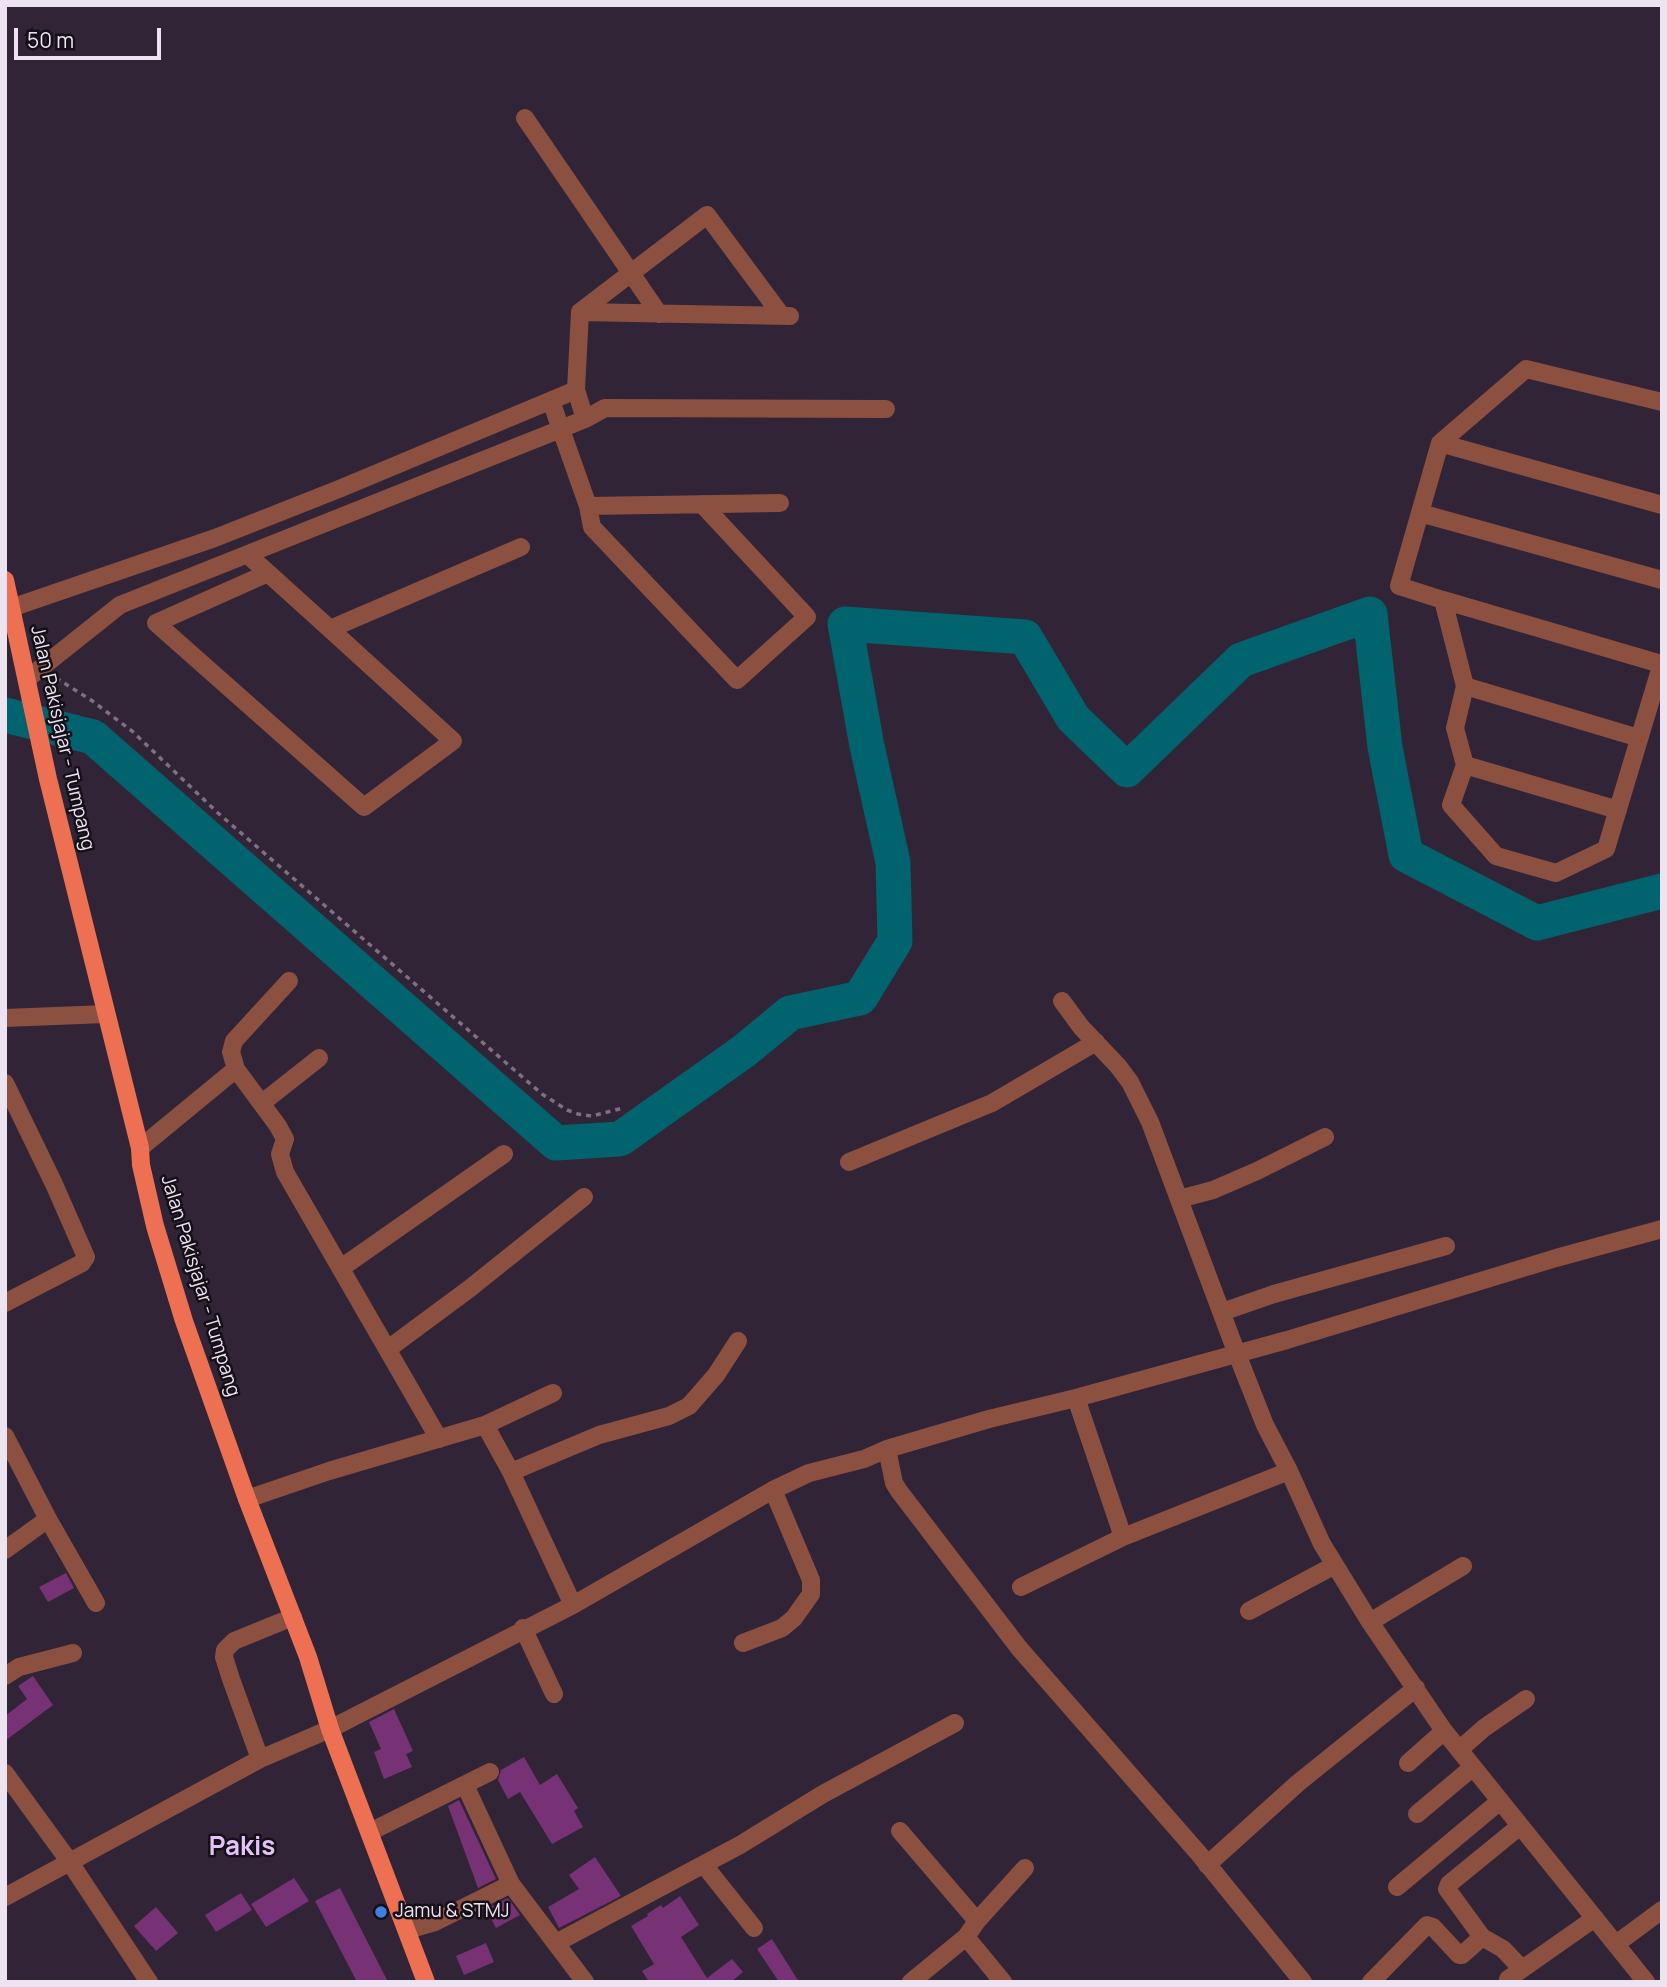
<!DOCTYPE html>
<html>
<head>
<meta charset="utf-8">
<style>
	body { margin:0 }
	#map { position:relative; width:1667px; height:1987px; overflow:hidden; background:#302436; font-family:Manrope,sans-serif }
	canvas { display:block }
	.frame { position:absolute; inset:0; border:7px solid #ede4f1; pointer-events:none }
	.scale { position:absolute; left:14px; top:28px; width:147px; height:32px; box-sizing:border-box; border:4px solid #ede4f1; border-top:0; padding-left:9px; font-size:21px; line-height:24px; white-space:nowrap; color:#ede4f1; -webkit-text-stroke:5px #150f18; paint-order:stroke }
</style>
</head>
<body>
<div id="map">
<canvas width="1667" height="1987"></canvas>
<div class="frame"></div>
<div class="scale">50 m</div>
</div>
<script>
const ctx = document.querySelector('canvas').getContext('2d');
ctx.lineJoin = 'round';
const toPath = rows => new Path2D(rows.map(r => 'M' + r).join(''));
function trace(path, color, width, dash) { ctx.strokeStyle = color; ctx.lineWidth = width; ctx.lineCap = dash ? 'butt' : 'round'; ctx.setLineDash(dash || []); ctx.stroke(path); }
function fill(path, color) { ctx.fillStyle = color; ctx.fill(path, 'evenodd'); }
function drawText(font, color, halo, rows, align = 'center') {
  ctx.font = font + ' Manrope,sans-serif'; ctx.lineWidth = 5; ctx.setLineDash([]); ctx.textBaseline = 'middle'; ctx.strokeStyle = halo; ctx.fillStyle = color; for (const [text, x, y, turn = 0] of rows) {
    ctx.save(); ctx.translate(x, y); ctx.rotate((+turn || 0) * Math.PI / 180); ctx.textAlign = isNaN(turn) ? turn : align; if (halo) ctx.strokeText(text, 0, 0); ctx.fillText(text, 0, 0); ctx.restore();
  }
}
trace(toPath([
	[5,715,93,737,556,1143,620,1139,744,1051,790,1013,860,998,895,941,893,862,867,746,845,624,1025,637,1073,718,1127,770,1241,660,1370,614,1385,747,1406,855,1537,923,1662,891]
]), '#01636d', 35);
fill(toPath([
	[66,1573,74,1588,48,1602,39,1587],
	[33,1676,53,1705,5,1741,5,1716,27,1699,18,1686],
	[394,1709,413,1751,406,1754,412,1767,384,1779,374,1752,381,1749,369,1722],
	[524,1757,540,1785,557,1774,578,1808,574,1811,583,1827,552,1844,520,1792,508,1799,498,1780,501,1770],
	[459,1800,496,1879,478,1888,448,1806],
	[595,1857,621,1896,559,1928,548,1907,579,1889,569,1875],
	[294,1878,309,1901,266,1927,251,1904],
	[340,1888,388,1982,357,1982,315,1901],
	[241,1893,252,1910,216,1932,205,1915],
	[680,1896,699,1925,681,1937,707,1978,732,1959,743,1972,731,1982,649,1982,642,1971,654,1964,631,1926,648,1916,647,1914,661,1905,663,1908],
	[508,1898,520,1915,496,1928,486,1909],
	[156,1907,178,1933,156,1951,134,1926],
	[772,1939,799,1982,779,1982,757,1949],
	[486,1943,494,1962,464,1975,456,1956]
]), '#763275');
trace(toPath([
	[56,678,91,700,132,731,218,813,542,1094,567,1110,578,1114,592,1116,623,1108]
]), '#7c7181', 3.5, [5, 5]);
trace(toPath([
	[525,118,659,314],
	[580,312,790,316],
	[551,401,588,506,592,527,737,680,807,617,702,504],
	[1662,402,1526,369,1440,443,1399,586,1443,600,1465,686,1455,728,1465,765,1451,805,1496,856,1556,873,1606,849,1662,663],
	[585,419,576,390,580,312,707,215,782,316],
	[1440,443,1662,505],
	[588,506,780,503],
	[1420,513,1662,580],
	[248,555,268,573,330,629,453,741,364,807,156,623,268,573],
	[1443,600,1661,664],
	[11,608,215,538,339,489,576,390],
	[330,629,521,547],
	[27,679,120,605,561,429,585,419,605,408,886,409],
	[1465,686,1639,738],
	[1465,765,1618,810],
	[1062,1001,1081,1027,1118,1066,1130,1082,1150,1122,1237,1354,1265,1425,1289,1471,1322,1544,1370,1622,1444,1731,1646,1982],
	[5,1018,106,1014],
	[236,1069,278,1126,285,1139,280,1154,285,1172,439,1439],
	[5,1083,54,1184,86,1257,82,1263,5,1303],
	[262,1103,319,1058],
	[140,1148,236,1069,231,1052,234,1041,289,981],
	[849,1162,992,1103,1096,1042],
	[1179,1199,1213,1190,1257,1171,1325,1137],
	[341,1268,504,1154],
	[1222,1312,1274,1294,1446,1246],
	[388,1349,469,1289,584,1197],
	[1076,1398,1123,1537],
	[485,1425,553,1393],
	[5,1436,48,1519,96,1603],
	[887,1449,894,1483,899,1491,1019,1648,1200,1855,1303,1982],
	[511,1472,599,1435,669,1416,689,1406,716,1375,738,1341],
	[247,1499,329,1471,485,1425,511,1472,573,1605],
	[5,1550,48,1519],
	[1021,1587,1123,1537,1289,1471],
	[1249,1611,1335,1565],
	[1370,1622,1463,1566],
	[523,1628,554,1694],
	[743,1643,782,1628,794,1618,811,1594,811,1580,773,1490],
	[5,1676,19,1667,73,1653],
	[1459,1750,1484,1728,1526,1699],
	[260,1759,231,1679,224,1657,225,1650,234,1641,293,1617],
	[1408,1763,1444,1731],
	[5,1773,69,1861,149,1982],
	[465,1785,511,1884],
	[1417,1814,1473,1767],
	[1520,1826,1449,1884,1447,1889,1482,1937,1503,1949,1522,1969],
	[900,1831,977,1921,966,1937,911,1982],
	[370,1832,490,1772],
	[704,1865,754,1928],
	[1207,1865,1298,1783,1416,1688],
	[1397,1887,1500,1801],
	[5,1897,260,1759,330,1729,573,1605,773,1490,809,1473,864,1459,887,1449,989,1419,1076,1398,1287,1340,1556,1258,1662,1229],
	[977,1921,1025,1868],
	[407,1930,435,1922,511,1884,585,1982],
	[966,1937,1003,1982],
	[556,1943,740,1845,823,1794,955,1723],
	[1616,1944,1662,1910],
	[1508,1979,1595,1918],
	[1371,1982,1427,1925,1433,1927,1459,1955,1462,1955,1482,1937]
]), '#8c5041', 18);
trace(toPath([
	[5,580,48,779,140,1148,141,1165,155,1226,184,1321,247,1499,308,1657,330,1729,426,1982]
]), '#ed7052', 18);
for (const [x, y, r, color] of [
	[381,1912,7,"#3f7fe0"]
]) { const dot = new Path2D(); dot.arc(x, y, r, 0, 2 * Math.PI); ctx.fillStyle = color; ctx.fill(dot); trace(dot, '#150f18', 2.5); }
drawText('19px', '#ede4f1', '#150f18', [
	["Jalan Pakisjajar - Tumpang",62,738,77],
	["Jalan Pakisjajar - Tumpang",200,1286,73]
]);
drawText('19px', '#ede4f1', '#150f18', [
	["Jamu & STMJ",395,1912]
], 'left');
drawText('bold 26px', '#e2c2f7', '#150f18', [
	["Pakis",242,1848]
]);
</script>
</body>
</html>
